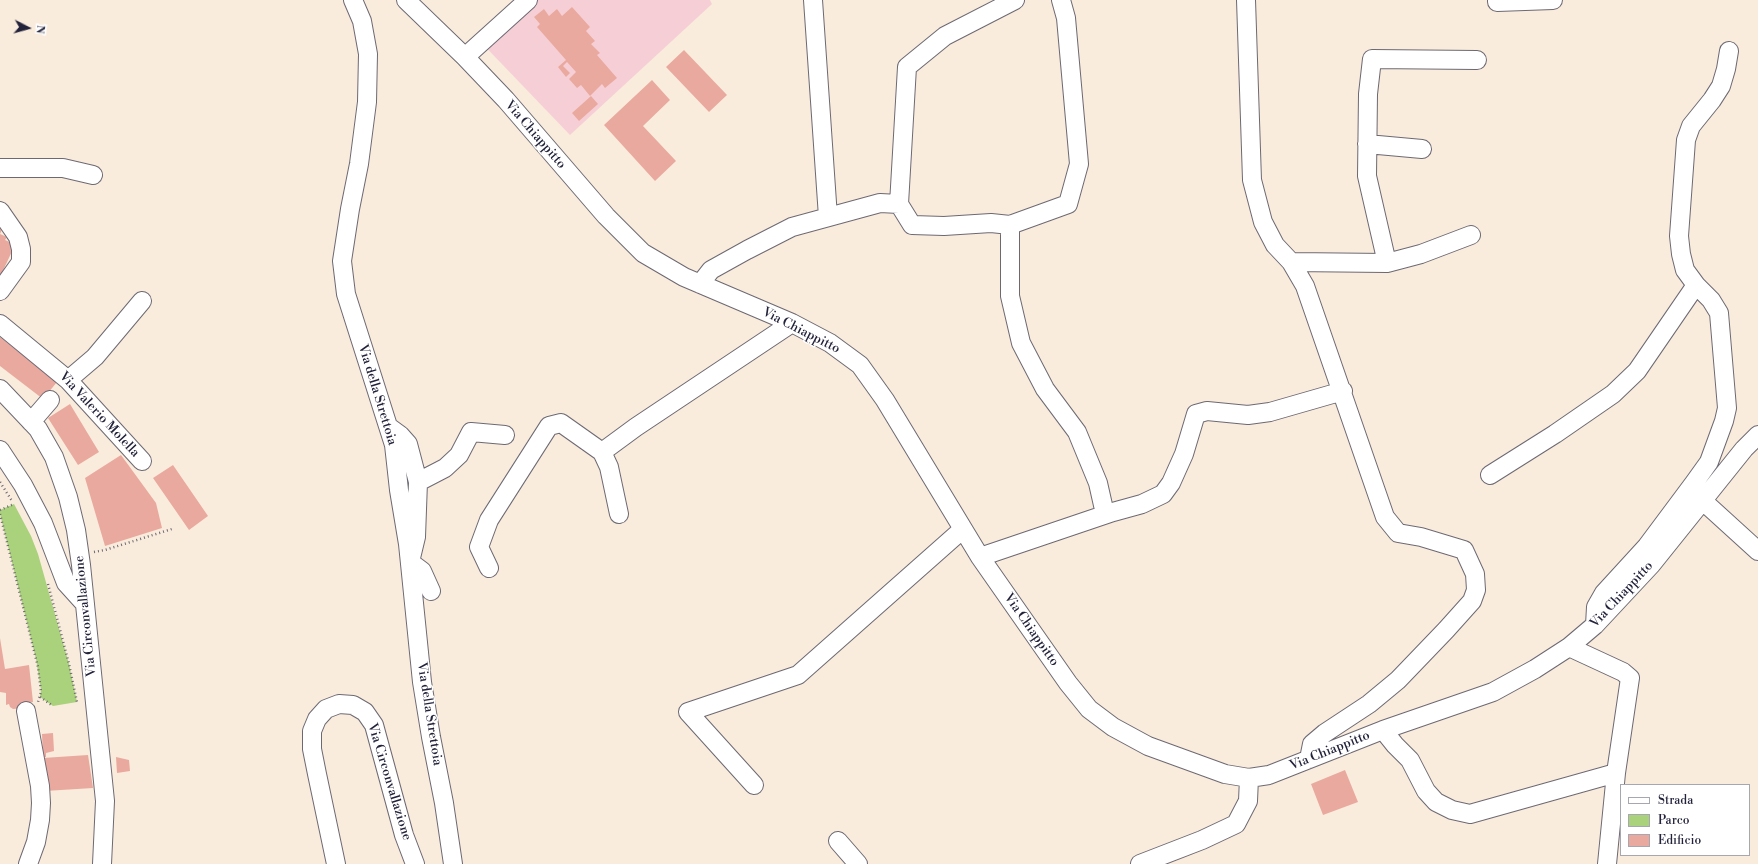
<!DOCTYPE html>
<html>
<head>
<meta charset="utf-8">
<style>
	body { margin:0 }
	#map { position:relative; width:1758px; height:864px; overflow:hidden; background:#f9ecdc; font-family:"Libre Bodoni",serif }
	canvas { display:block }
	.legend { position:absolute; left:1620px; top:784px; width:130px; height:72px; box-sizing:border-box; background:#fff; border:1px solid #a7a7b1; margin:0; padding:5px 7px; list-style:none; font-size:12px; color:#22223b }
	.legend li { display:flex; align-items:center; gap:8px; height:20px }
	.legend b { width:20px; border:1px solid #a7a7b1 }
	.north { position:absolute; left:8px; top:8px; width:40px; height:40px; -webkit-text-stroke:3px #fff; paint-order:stroke; rotate:96deg; font-size:11px; font-weight:700; line-height:16px; text-align:center; color:#22223b }
	.north::after { content:''; display:block; margin:auto; width:14px; height:18px; background:#22223b; clip-path:polygon(50% 0,100% 100%,50% 72%,0 100%) }
</style>
</head>
<body>
<div id="map">
<canvas width="1758" height="864"></canvas>
<ul class="legend">
<li><b style="height:5px;background:#fff"></b>Strada</li>
<li><b style="height:11px;background:#aad17c"></b>Parco</li>
<li><b style="height:11px;background:#eaa99e"></b>Edificio</li>
</ul>
<div class="north">N</div>
</div>
<script>
const ctx = document.querySelector('canvas').getContext('2d');
ctx.lineJoin = 'round';
function fill(path, color) { ctx.fillStyle = color; ctx.fill(path, 'evenodd'); }
const toPath = rows => new Path2D(rows.map(r => 'M' + r).join(''));
function trace(path, color, width, dash) { ctx.strokeStyle = color; ctx.lineWidth = width; ctx.lineCap = dash ? 'butt' : 'round'; ctx.setLineDash(dash || []); ctx.stroke(path); }
function drawText(font, color, halo, rows, align = 'center') {
  ctx.font = font + ' "Libre Bodoni",serif'; ctx.lineWidth = 3; ctx.setLineDash([]); ctx.textBaseline = 'middle'; ctx.strokeStyle = halo; ctx.fillStyle = color; for (const [text, x, y, turn = 0] of rows) {
    ctx.save(); ctx.translate(x, y); ctx.rotate((+turn || 0) * Math.PI / 180); ctx.textAlign = isNaN(turn) ? turn : align; if (halo) ctx.strokeText(text, 0, 0); ctx.fillText(text, 0, 0); ctx.restore();
  }
}
fill(toPath([
	[517,0,710,0,712,4,570,135,475,36]
]), '#f6cfd6');
fill(toPath([
	[14,504,31,536,38,554,69,664,77,702,53,706,40,697,41,690,36,659,0,514,0,510]
]), '#aad17c');
fill(toPath([
	[572,7,590,27,586,31,595,41,591,44,600,53,597,55,617,78,605,88,602,84,590,96,581,85,577,88,569,79,576,72,567,62,563,66,570,73,566,77,558,67,566,60,537,27,540,24,534,17,544,9,549,16,557,9,562,16],
	[684,50,727,95,709,112,666,67],
	[652,80,670,100,643,126,676,161,655,181,604,125],
	[591,96,598,104,579,121,572,113],
	[0,226,3,227,0,234,7,237,5,240,12,243,14,247,0,277],
	[0,337,57,382,43,399,0,366],
	[70,404,99,452,78,465,48,418],
	[121,455,156,503,162,528,105,546,85,478],
	[173,465,208,516,189,530,153,478],
	[0,638,5,669,29,665,33,702,24,703,25,708,13,709,10,707,9,704,6,705,6,693,0,692],
	[53,733,54,751,46,753,46,757,43,757,42,734],
	[88,755,93,788,45,791,43,758],
	[116,757,129,760,130,771,117,773],
	[1345,770,1358,802,1323,815,1311,784]
]), '#eaa99e');
const minor = toPath([
	[353,0,362,21,368,54,367,102,359,164,350,209,342,261,346,294,394,445,399,490,408,544,422,682,431,737,444,803,453,864],
	[406,0,465,57,506,100,606,216,643,253,684,277,792,323,830,343,860,365,885,400,980,557,1068,683,1089,709,1113,727,1148,746,1225,774,1249,778,1269,775,1383,730,1493,692,1535,669,1569,647,1595,625,1651,565,1744,449,1758,435],
	[813,0,828,217],
	[1246,0,1252,180,1263,222,1275,245,1291,262,1305,286,1385,517,1398,533,1421,537,1464,550,1475,574,1476,590,1472,601,1446,630,1398,680,1369,704,1325,733,1312,744,1309,759],
	[1497,0,1497,2,1553,0],
	[465,57,528,0],
	[1367,144,1422,149],
	[0,168,63,168,93,175],
	[899,204,907,67,945,36,1015,0],
	[0,211,18,237,21,249,21,262,0,291],
	[1010,225,1068,204,1079,164,1066,18,1061,0],
	[1291,262,1387,263,1367,176,1368,94,1372,59,1477,60],
	[1387,263,1421,254,1471,235],
	[700,284,711,270,747,250,792,227,880,203,899,204,912,225,944,226,991,223,1010,225,1010,296,1021,343,1045,389,1077,432,1098,483,1105,514],
	[0,324,68,380,142,461],
	[68,380,95,357,142,301],
	[0,389,38,429,54,457,68,497,76,530,81,565,105,801,102,864],
	[31,422,50,400],
	[389,427,400,435,408,444,418,482,416,537,410,562,422,571,431,591],
	[0,450,23,485,43,523,66,583,85,604],
	[602,452,609,467,619,514],
	[1490,475,1555,434,1613,394,1637,371,1696,285],
	[418,482,445,468,459,455,471,432,505,435],
	[1703,501,1758,551],
	[980,557,1113,512,1142,504,1163,494,1171,483,1184,454,1196,414,1207,411,1248,415,1270,412,1343,391],
	[489,568,479,547,489,520,549,426,561,423,602,452,636,427,792,323],
	[1595,625,1596,607,1604,593,1647,546,1694,483,1709,462,1724,421,1727,408,1719,313,1711,300,1696,285,1685,270,1681,254,1679,236,1686,140,1691,126,1712,100,1721,86,1726,69,1729,51],
	[1569,647,1623,672,1630,678,1616,773,1607,864],
	[26,711,40,786,41,803,40,820,36,842,28,864],
	[1383,730,1395,745,1410,760,1426,791,1436,802,1452,810,1470,814,1616,773],
	[754,785,688,712,798,675,963,529],
	[838,841,858,864],
	[336,864,317,774,312,749,312,731,317,719,326,709,339,704,353,705,365,712,374,725,404,835,415,864],
	[1140,864,1202,840,1236,824,1248,801,1249,778]
]);
trace(minor, '#6d6973', 20);
trace(toPath([
	[0,482,12,501],
	[0,510,14,504],
	[0,514,38,667,41,692,38,702],
	[94,552,105,550,172,529],
	[48,584,69,664,77,702],
	[40,697,53,706]
]), '#6d6973', 2.5, [1, 3]);
trace(minor, '#fff', 18);
drawText('13px', '#22223b', '#fff', [
	["Via Chiappitto",535,135,49],
	["Via Chiappitto",801,331,27],
	["Via della Strettoia",377,395,73],
	["Via Valerio Molella",99,415,47],
	["Via Chiappitto",1622,595,-47],
	["Via Circonvallazione",86,616,-96],
	["Via Chiappitto",1031,630,55],
	["Via della Strettoia",429,714,81],
	["Via Chiappitto",1330,751,-22],
	["Via Circonvallazione",389,782,73]
]);
</script>
</body>
</html>
